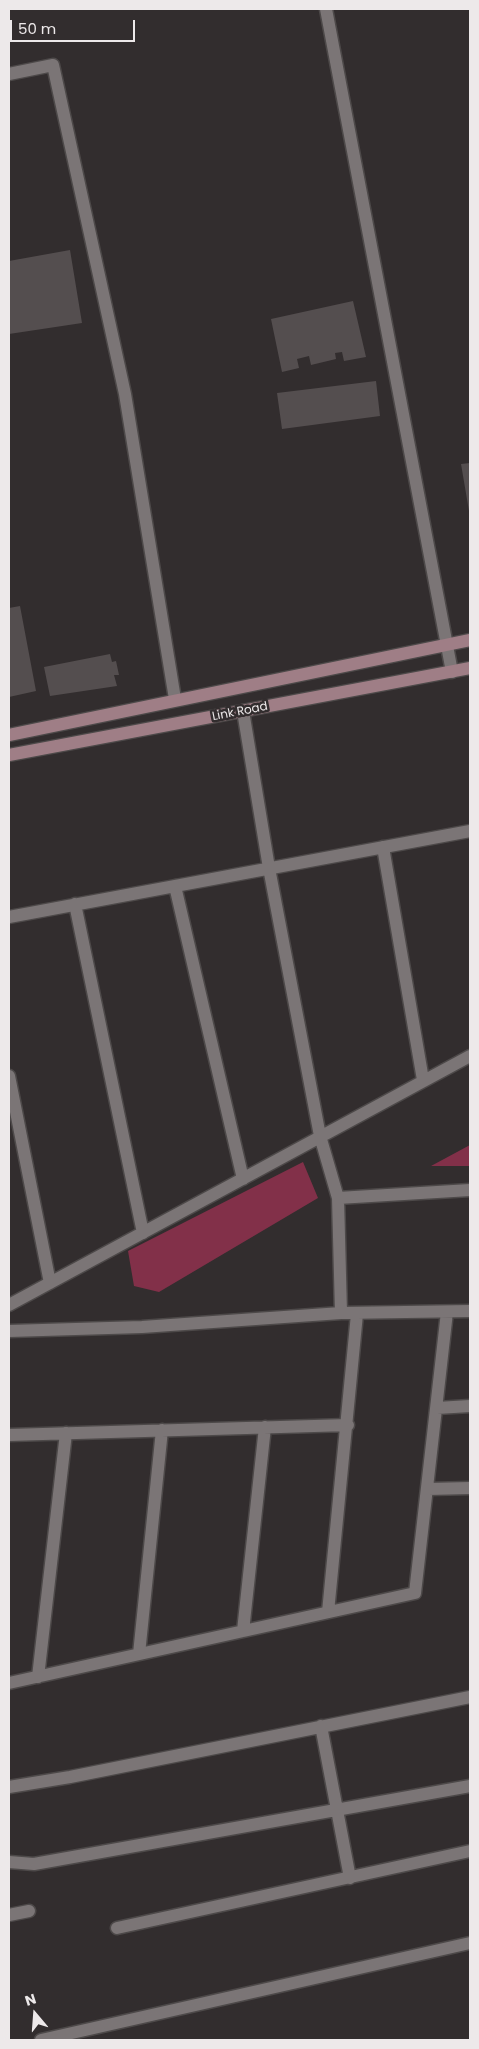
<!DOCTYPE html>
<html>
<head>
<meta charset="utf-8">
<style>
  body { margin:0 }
  #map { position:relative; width:479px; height:2049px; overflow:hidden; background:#322d2e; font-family:Poppins,sans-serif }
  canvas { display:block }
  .frame { position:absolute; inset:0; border:10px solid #ede9ea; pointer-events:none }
  .north { position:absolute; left:10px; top:1989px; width:50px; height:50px; -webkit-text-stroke:4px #322d2e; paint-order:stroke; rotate:342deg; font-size:14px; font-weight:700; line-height:20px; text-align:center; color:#ede9ea }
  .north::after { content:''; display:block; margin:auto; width:18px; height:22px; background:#ede9ea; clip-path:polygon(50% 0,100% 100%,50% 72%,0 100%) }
  .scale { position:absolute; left:10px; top:20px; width:125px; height:22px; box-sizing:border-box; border:2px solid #ede9ea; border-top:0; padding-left:6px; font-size:15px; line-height:18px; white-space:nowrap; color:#ede9ea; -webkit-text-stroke:4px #322d2e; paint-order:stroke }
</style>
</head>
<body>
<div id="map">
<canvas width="479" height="2049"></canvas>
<div class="frame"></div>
<div class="north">N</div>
<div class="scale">50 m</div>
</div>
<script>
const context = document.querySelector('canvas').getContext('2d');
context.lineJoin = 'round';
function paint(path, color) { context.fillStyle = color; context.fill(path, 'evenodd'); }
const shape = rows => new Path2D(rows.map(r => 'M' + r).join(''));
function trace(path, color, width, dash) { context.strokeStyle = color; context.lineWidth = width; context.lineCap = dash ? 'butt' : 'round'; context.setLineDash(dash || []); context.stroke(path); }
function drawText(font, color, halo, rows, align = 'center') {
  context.font = font + ' Poppins,sans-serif'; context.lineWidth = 5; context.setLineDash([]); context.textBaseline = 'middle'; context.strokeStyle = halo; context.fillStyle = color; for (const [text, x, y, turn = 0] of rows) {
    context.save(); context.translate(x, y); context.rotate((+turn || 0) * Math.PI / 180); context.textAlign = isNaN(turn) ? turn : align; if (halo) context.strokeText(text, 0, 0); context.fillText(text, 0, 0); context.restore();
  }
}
const green = shape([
  [470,1145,470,1166,431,1166],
  [303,1162,318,1198,159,1292,134,1286,128,1251]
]);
const building = shape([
  [70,250,82,323,9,334,9,261],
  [353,301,366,357,344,361,342,352,335,353,336,359,311,365,309,356,297,359,299,368,282,372,271,319],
  [376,381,380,416,282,429,277,393],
  [470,463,470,511,469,511,461,464],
  [20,606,36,691,9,697,9,608],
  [110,654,112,662,116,661,119,675,114,675,117,686,50,696,44,667]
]);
const street = shape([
  [326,9,452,672],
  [9,74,53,65,125,394,175,699],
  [243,711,269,868,320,1136,338,1198,341,1313],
  [383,847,423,1080],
  [175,886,243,1179],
  [75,904,143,1233],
  [9,917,470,831],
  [9,1076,50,1283],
  [338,1198,470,1190],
  [9,1305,470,1056],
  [9,1331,142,1327,341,1313,470,1311],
  [437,1408,470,1406],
  [9,1435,348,1425],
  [428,1489,470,1488],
  [328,1612,357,1314],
  [243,1631,265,1427],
  [139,1654,162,1430],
  [38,1677,66,1433],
  [9,1683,415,1593,447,1312],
  [321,1726,350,1878],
  [9,1787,70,1777,470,1697],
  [9,1862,34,1864,470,1786],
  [9,1915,29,1911],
  [117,1928,470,1851],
  [41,2040,470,1943]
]);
const secondary = shape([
  [9,735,470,640],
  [9,755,470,668]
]);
const streetNames = [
  ["Link Road",240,712,-11]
];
paint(green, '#823049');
paint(building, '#544e4f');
trace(street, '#4d4949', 15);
trace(secondary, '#4d4949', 15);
trace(street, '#7b7576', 12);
trace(secondary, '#9f7e86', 12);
drawText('12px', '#ede9ea', '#322d2e', streetNames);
</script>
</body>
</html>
